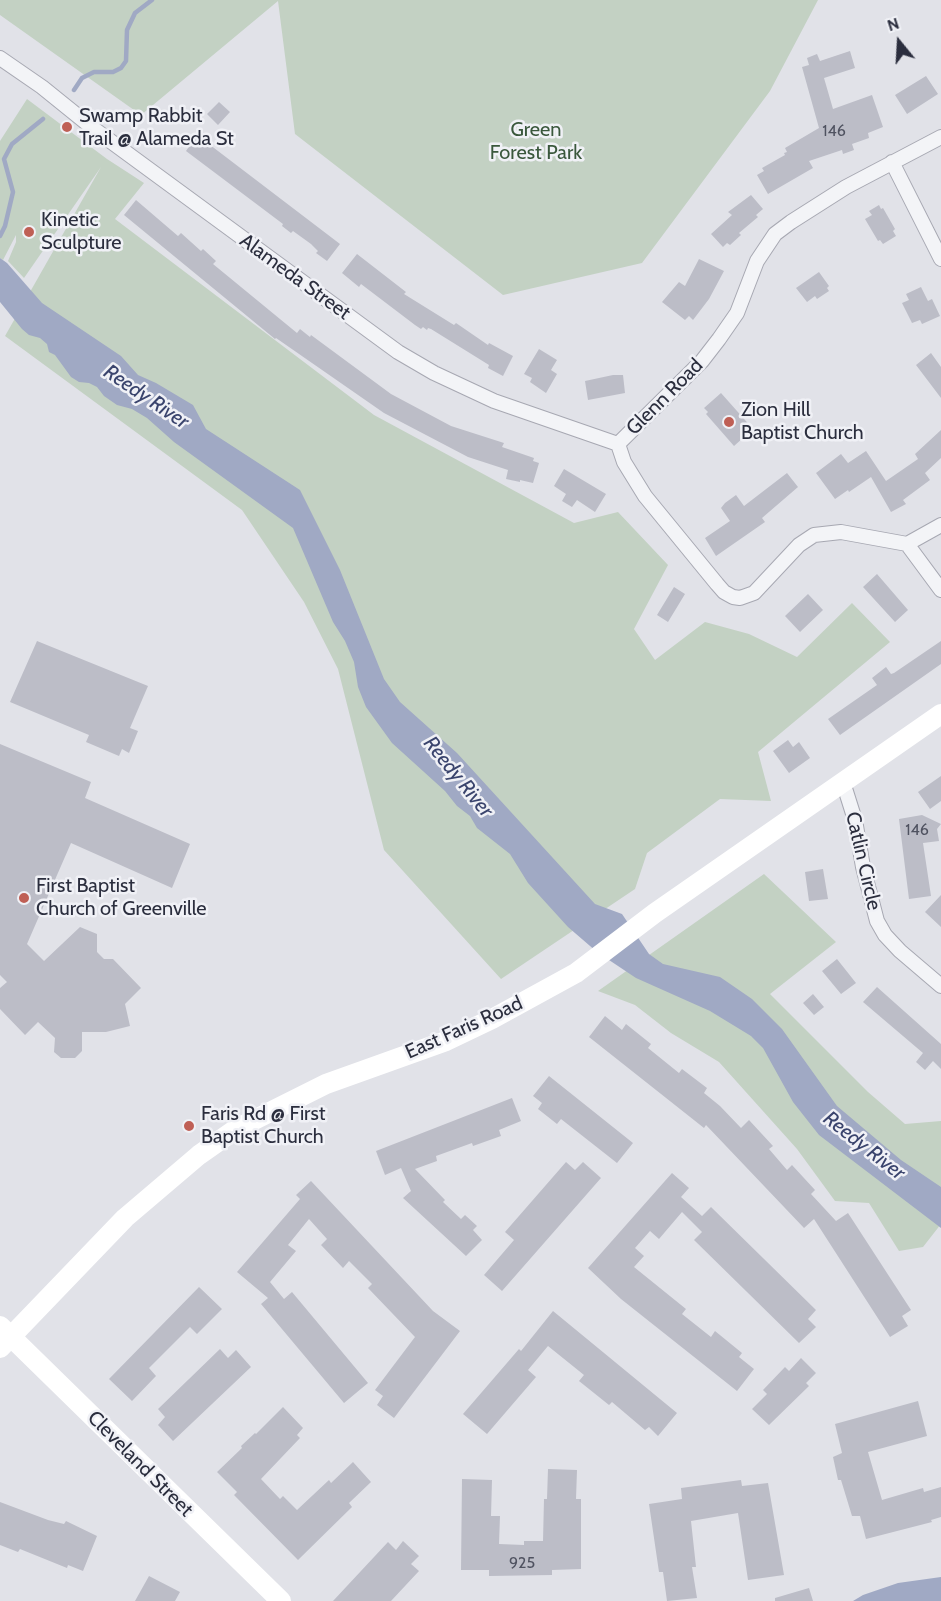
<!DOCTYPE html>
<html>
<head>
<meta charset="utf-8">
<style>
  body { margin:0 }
  #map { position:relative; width:941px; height:1601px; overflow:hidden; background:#e1e2e8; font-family:Cabin,sans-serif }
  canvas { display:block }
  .north { position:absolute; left:869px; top:12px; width:60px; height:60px; -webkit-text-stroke:4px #f0f1f6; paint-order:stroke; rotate:342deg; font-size:16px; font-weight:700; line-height:24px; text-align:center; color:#2b2e3e }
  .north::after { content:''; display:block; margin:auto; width:21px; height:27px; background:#2b2e3e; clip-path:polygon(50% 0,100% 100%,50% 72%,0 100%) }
</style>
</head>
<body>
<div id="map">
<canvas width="941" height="1601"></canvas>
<div class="north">N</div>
</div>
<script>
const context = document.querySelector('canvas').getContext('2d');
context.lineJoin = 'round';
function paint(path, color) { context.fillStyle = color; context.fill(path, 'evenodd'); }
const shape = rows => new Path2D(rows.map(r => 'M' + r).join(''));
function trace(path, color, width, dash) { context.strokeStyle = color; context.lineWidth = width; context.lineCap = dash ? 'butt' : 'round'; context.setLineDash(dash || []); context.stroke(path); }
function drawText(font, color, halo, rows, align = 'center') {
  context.font = font + ' Cabin,sans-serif'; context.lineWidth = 5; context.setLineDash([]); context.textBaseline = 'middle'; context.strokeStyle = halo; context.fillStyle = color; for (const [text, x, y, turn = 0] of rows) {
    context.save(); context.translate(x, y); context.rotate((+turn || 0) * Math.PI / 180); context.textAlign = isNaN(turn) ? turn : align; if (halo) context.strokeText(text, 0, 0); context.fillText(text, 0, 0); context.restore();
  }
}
const green = shape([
  [0,0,818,0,770,91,642,263,503,295,295,134,278,1,141,115,0,15],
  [27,99,107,159,144,183,115,219,374,415,574,523,618,512,668,565,634,629,655,660,705,622,749,634,797,657,852,603,890,642,758,752,771,801,720,799,647,853,635,889,501,979,384,850,338,669,304,602,242,510,5,336,101,167,24,278,8,261,16,242,16,235,3,260,0,258,0,141],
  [764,874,836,942,770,994,868,1092,905,1124,941,1121,941,1224,923,1247,899,1251,869,1203,835,1201,797,1149,719,1062,671,1033,635,1005,598,991]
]);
const water = shape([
  [0,258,7,263,42,303,121,356,138,375,156,383,193,405,206,429,300,490,340,570,384,679,400,702,457,753,595,904,622,914,649,954,663,964,720,977,752,999,782,1029,837,1106,901,1160,941,1187,941,1228,819,1135,793,1102,763,1048,751,1036,710,1011,636,978,597,952,568,927,528,883,510,854,477,828,470,816,457,806,445,791,392,743,366,707,358,687,354,662,345,641,333,622,293,528,174,442,147,418,132,409,117,405,104,396,97,387,89,383,79,382,71,377,55,355,49,352,47,344,40,338,29,335,22,329,0,302],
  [941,1577,941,1601,853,1601,863,1595,898,1583]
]);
const stream = shape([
  [74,90,82,78,94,72,113,72,121,68,126,61,127,30,135,13,152,0],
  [0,236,5,226,13,192,4,159,12,144,43,119]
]);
const building = shape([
  [850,51,855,68,824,78,833,109,872,95,883,127,868,133,869,138,852,144,854,150,843,154,842,150,809,161,813,168,768,194,757,175,764,171,762,168,785,155,784,153,787,152,785,148,819,128,802,67,809,65,807,58,817,54,820,61],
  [926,76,938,94,907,114,895,95],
  [219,102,230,112,218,125,207,114],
  [197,135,340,244,327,261,316,253,318,251,311,244,293,231,291,233,282,226,283,224,186,151],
  [751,195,763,209,756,215,758,217,739,233,741,235,730,245,727,243,723,247,711,234,732,215,728,212],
  [136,200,178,236,181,233,201,251,203,249,216,261,213,264,297,333,300,329,310,337,311,335,391,394,451,426,504,443,502,447,534,458,533,461,539,463,533,483,520,480,520,482,506,479,508,470,468,457,384,413,276,338,275,339,124,215],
  [879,205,881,209,883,208,895,229,893,231,896,236,883,244,880,240,878,241,865,219,872,215,869,211],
  [357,254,406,292,404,294,454,325,456,323,488,345,489,343,513,356,503,376,488,368,489,365,431,329,428,328,427,330,423,327,421,329,415,325,361,284,359,287,342,273],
  [699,259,724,271,709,299,693,320,689,316,685,320,662,302,679,282,685,286],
  [819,272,829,286,827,288,829,291,817,299,815,296,807,302,796,288],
  [921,287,928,301,932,299,940,316,922,324,920,320,912,323,902,303,909,300,906,294],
  [539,349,557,360,551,370,557,374,546,393,530,382,532,378,524,374],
  [931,353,941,367,941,398,916,365],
  [613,375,623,375,625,393,588,400,585,381],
  [721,393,753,429,734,446,706,414,708,412,704,408],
  [941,430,941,458,925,473,930,480,903,500,906,504,891,512,871,477,849,492,848,490,835,499,816,473,841,454,848,463,866,451,886,481,918,459,915,454],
  [564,469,606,494,595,512,577,500,572,507,562,501,566,494,554,486],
  [787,473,798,487,762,518,765,522,716,556,705,538,730,521,721,508,725,503,736,495,744,506],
  [877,574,908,610,895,622,863,587],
  [674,587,685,594,668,622,657,615],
  [808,594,823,610,800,632,785,616],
  [37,641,148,686,130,728,138,731,129,753,122,749,119,756,86,742,89,735,10,702],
  [941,641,941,664,840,735,828,719,877,685,872,678,886,667,891,674,894,673],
  [788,740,793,747,799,742,810,758,789,773,773,751],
  [0,744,91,782,85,798,190,844,172,888,71,843,27,944,44,961,80,927,97,934,97,952,104,959,113,959,141,988,125,1004,130,1026,106,1032,82,1032,82,1051,75,1058,61,1058,54,1052,55,1038,38,1022,25,1035,0,1009,0,988,7,982,0,975],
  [941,776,941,801,930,809,918,792],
  [922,815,941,824,937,829,939,841,923,843,931,896,909,899,899,819],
  [823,869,828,899,809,901,805,872],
  [941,895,941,927,925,912],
  [837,959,856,983,841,994,822,971],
  [877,987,941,1044,941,1069,933,1061,925,1070,916,1062,923,1053,863,1002],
  [813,994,824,1007,814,1015,803,1003],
  [605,1016,622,1030,626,1024,651,1044,648,1048,679,1073,682,1069,707,1088,704,1093,720,1106,741,1128,749,1120,773,1146,769,1149,787,1170,792,1165,815,1190,811,1194,836,1221,848,1213,911,1310,902,1316,908,1326,890,1337,814,1219,804,1228,706,1125,704,1128,589,1037],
  [549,1076,633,1143,617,1163,561,1119,557,1124,538,1109,542,1103,533,1096],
  [512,1098,521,1121,499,1130,501,1136,473,1146,472,1143,436,1156,437,1161,415,1169,445,1200,443,1202,461,1219,465,1215,477,1226,473,1230,482,1240,466,1256,403,1198,411,1191,401,1168,385,1175,376,1151],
  [566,1162,575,1170,583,1162,601,1178,502,1291,484,1275,514,1240,505,1232],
  [672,1173,689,1188,681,1197,702,1216,711,1207,816,1310,808,1319,816,1327,799,1343,694,1240,702,1232,682,1212,659,1239,650,1231,635,1248,644,1256,634,1267,686,1309,682,1314,711,1337,715,1331,742,1353,739,1357,754,1369,737,1391,621,1299,588,1268],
  [311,1181,433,1311,460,1331,394,1418,377,1405,383,1396,375,1390,415,1337,368,1288,372,1284,349,1261,343,1268,321,1245,327,1239,309,1219,288,1245,296,1251,270,1282,284,1299,292,1292,368,1383,344,1403,261,1304,268,1298,237,1272,300,1199,296,1195],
  [199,1287,222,1309,197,1334,190,1327,149,1368,156,1376,132,1401,109,1379],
  [553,1311,677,1413,658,1436,649,1427,645,1430,612,1402,609,1405,579,1381,584,1375,548,1346,528,1370,536,1377,487,1434,463,1414,519,1349,521,1351],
  [220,1349,228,1358,236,1350,251,1367,173,1441,158,1425,165,1417,158,1409],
  [801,1358,816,1373,806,1383,809,1386,769,1425,752,1409,767,1394,763,1390,785,1367,789,1371],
  [918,1401,927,1436,868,1452,882,1500,923,1488,924,1492,941,1487,941,1517,931,1520,932,1522,866,1539,860,1516,852,1516,841,1480,838,1480,833,1457,842,1453,835,1424],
  [283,1407,303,1428,297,1435,300,1438,261,1479,280,1499,283,1496,297,1510,329,1480,331,1483,353,1462,371,1482,349,1503,352,1507,298,1560,234,1495,237,1492,217,1472,242,1448,241,1446,255,1433,256,1434],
  [548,1469,577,1470,576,1499,581,1499,581,1569,552,1570,552,1575,489,1576,489,1570,461,1570,462,1479,492,1480,491,1516,500,1516,499,1544,524,1545,524,1541,543,1541,544,1499,547,1499],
  [741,1480,742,1486,768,1483,784,1575,748,1580,738,1513,691,1521,696,1567,692,1567,697,1598,667,1601,663,1572,659,1572,649,1504,682,1499,681,1488],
  [0,1502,48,1520,64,1524,66,1521,97,1536,83,1571,68,1565,67,1568,20,1549,18,1552,0,1545],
  [403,1541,419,1556,411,1564,419,1571,391,1601,333,1601,388,1542,396,1550],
  [149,1576,180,1592,175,1601,135,1601],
  [809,1588,813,1601,775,1601,775,1598]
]);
const street = shape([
  [0,58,42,87,94,129,398,352,434,373,494,401,618,444],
  [892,162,941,259],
  [618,444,702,361,719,339,737,313,757,261,775,234,791,222,846,187,941,137],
  [618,444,624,462,645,496,717,584,724,592,733,597,740,598,754,593,799,545,814,535,841,532,907,544,941,525],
  [907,544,941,590],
  [843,782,855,820,863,867,877,921,885,935,900,951,941,986]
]);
const secondary = shape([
  [0,1326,281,1601],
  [0,1348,125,1218,199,1155,236,1129,326,1084,446,1041,492,1019,576,973,655,913,941,714]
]);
const markers = [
  [67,127,6,"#bf5f55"],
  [29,232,6,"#bf5f55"],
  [729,422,6,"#bf5f55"],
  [24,898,6,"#bf5f55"],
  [189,1126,6,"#bf5f55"]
];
const numberNames = [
  ["146",834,131],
  ["146",917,830],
  ["925",522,1563]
];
const poiNames = [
  ["Swamp Rabbit",79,116],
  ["Trail @ Alameda St",79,139],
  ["Kinetic",41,220],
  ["Sculpture",41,243],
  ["Zion Hill",741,410],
  ["Baptist Church",741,433],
  ["First Baptist",36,886],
  ["Church of Greenville",36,909],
  ["Faris Rd @ First",201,1114],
  ["Baptist Church",201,1137]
];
const parkNames = [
  ["Green",536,130],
  ["Forest Park",536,153]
];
const streetNames = [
  ["Alameda Street",295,277,36],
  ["Glenn Road",665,397,-45],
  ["Catlin Circle",863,861,77],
  ["East Faris Road",464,1028,-24],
  ["Cleveland Street",140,1464,45]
];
const waterNames = [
  ["Reedy River",146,397,34],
  ["Reedy River",458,777,51],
  ["Reedy River",864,1146,38]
];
paint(green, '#c3d1c3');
paint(water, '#a0a9c4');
trace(stream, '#a0a9c4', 4.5);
paint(building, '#bcbdc7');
trace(street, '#a7a8b2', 16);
trace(street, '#f3f4f7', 14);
trace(secondary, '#fff', 20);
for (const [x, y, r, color] of markers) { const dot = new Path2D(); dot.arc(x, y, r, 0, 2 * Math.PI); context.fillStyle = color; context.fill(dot); trace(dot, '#f0f1f6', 2); }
drawText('16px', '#4f5260', null, numberNames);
drawText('20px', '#2b2e3e', '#f0f1f6', poiNames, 'left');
drawText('20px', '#3a583c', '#f0f1f6', parkNames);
drawText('20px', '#2b2e3e', '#f0f1f6', streetNames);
drawText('italic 21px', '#3a446d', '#f0f1f6', waterNames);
</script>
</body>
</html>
